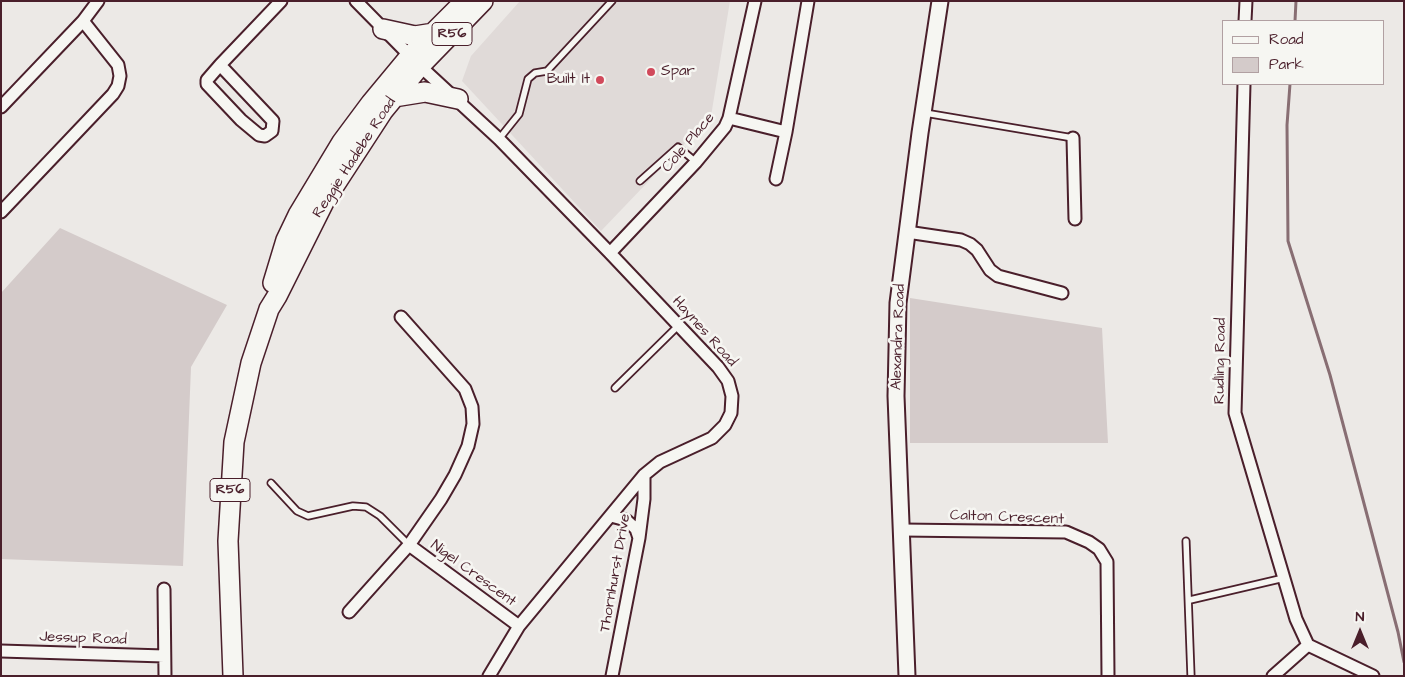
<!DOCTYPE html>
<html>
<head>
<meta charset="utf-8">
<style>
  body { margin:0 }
  #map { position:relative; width:1405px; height:677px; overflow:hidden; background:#ece9e6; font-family:"Architects Daughter",sans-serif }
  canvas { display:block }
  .frame { position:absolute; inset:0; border:2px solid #4a1f2b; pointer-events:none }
  .legend { position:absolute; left:1222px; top:20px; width:162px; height:65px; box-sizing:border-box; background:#f6f6f2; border:1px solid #b1a0a2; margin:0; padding:6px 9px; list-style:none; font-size:15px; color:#4a1f2b }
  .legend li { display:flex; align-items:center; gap:10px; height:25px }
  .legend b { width:25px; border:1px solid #b1a0a2 }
  .north { position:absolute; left:1335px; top:607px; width:50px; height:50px; -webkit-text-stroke:4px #f6f6f2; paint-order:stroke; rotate:0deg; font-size:14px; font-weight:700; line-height:20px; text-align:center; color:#4a1f2b }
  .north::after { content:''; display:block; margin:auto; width:18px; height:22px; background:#4a1f2b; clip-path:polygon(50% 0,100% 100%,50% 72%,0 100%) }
</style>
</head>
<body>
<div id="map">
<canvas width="1405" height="677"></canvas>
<div class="frame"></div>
<ul class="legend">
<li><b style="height:6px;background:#f6f6f2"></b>Road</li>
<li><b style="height:14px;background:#d4cbca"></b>Park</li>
</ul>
<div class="north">N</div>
</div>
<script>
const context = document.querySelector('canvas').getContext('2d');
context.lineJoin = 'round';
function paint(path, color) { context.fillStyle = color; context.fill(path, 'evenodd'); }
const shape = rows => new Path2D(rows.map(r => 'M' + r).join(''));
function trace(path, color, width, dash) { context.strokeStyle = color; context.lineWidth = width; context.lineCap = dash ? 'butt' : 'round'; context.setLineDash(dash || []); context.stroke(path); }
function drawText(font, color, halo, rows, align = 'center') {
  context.font = font + ' "Architects Daughter",sans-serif'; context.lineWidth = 5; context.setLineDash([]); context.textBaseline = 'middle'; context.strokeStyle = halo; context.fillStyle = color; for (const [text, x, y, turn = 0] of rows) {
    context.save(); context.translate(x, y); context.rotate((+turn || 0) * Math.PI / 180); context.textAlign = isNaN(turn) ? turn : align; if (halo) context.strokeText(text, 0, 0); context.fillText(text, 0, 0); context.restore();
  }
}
const built = shape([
  [520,1,730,1,711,116,601,231,462,81,471,56]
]);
const green = shape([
  [60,228,227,305,191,367,183,566,1,559,1,293],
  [910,298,1102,328,1108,443,910,443]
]);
const stream = shape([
  [1295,21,1296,1],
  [1290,84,1287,125,1288,241,1330,375,1398,632,1404,662]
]);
const service = shape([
  [925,113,1073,138],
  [499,139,519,114,528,79,535,73,547,71,612,1],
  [640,181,678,147,696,162],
  [615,388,679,325],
  [271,483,297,511,308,516,353,506,366,507,380,516,409,545],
  [1186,541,1191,676],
  [1190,600,1284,578]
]);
const minor = shape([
  [356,1,420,66,499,139,610,253,718,367,728,381,732,396,731,413,725,425,712,438,660,462,644,475,519,626,489,676],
  [1245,21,1246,1],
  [220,65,273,121,272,131,265,136,259,135,241,120,207,84,207,80,220,65,281,1],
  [1244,84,1235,413,1296,619,1308,645,1373,676],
  [1,107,83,21,98,1],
  [729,118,786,132],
  [1073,138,1075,219],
  [776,179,786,132,808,1],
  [1,212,113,94,118,86,120,76,118,65,83,21],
  [907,232,961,240,970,244,977,250,990,270,998,276,1062,293],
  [610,253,696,162,725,127,729,118,755,1],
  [611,516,626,520,636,529,639,538],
  [902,530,1066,532,1089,542,1099,549,1107,562,1108,676],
  [409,545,519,626],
  [164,589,165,676],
  [349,612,409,545,441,499,455,475,468,446,473,424,472,407,465,389,401,317],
  [1,651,164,656],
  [612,676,639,538,644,499,644,475],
  [1273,676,1308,645]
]);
const tertiary = shape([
  [907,676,896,396,898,303,920,133,940,1]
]);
const primary = shape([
  [383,29,415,36,434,33],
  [394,97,425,92,458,99],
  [273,283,286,240,298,215,342,142,371,103,410,56,465,1],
  [233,676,228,541,234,442,251,363,269,309,277,296,325,200,383,111,420,66,483,1]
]);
const markers = [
  [651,72,5,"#d1495b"],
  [600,80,5,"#d1495b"]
];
const shields = [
  [452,34,40],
  [230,490,40]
];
const shieldNames = [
  ["R56",452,34],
  ["R56",230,490]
];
const poiNames = [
  ["Spar",661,72],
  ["Built It",590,80,"right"]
];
const streetNames = [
  ["Cole Place",689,143,-50],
  ["Reggie Hadebe Road",355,158,-57],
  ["Haynes Road",704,332,48],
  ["Alexandra Road",899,337,-88],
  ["Rudling Road",1221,361,-89],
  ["Calton Crescent",1007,518,2],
  ["Thornhurst Drive",616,573,-80],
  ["Nigel Crescent",473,574,36],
  ["Jessup Road",83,639,2]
];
paint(built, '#e0dad8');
paint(green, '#d4cbca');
trace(stream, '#886e73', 3);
trace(service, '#4a1f2b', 9);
trace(minor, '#4a1f2b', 15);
trace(tertiary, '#4a1f2b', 19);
trace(primary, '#4a1f2b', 22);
trace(service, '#f6f6f2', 5.5);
trace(minor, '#f6f6f2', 11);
trace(tertiary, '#f6f6f2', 15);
trace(primary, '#f6f6f2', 19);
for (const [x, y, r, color] of markers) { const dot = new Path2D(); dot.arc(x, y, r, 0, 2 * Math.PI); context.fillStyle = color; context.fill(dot); trace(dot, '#f6f6f2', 2); }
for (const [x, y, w] of shields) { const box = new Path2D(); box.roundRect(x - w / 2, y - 11.5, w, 23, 4); context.fillStyle = '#f6f6f2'; context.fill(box); trace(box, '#4a1f2b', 1); }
drawText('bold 14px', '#4a1f2b', null, shieldNames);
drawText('15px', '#4a1f2b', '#f6f6f2', poiNames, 'left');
drawText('15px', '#4a1f2b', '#f6f6f2', streetNames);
</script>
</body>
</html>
